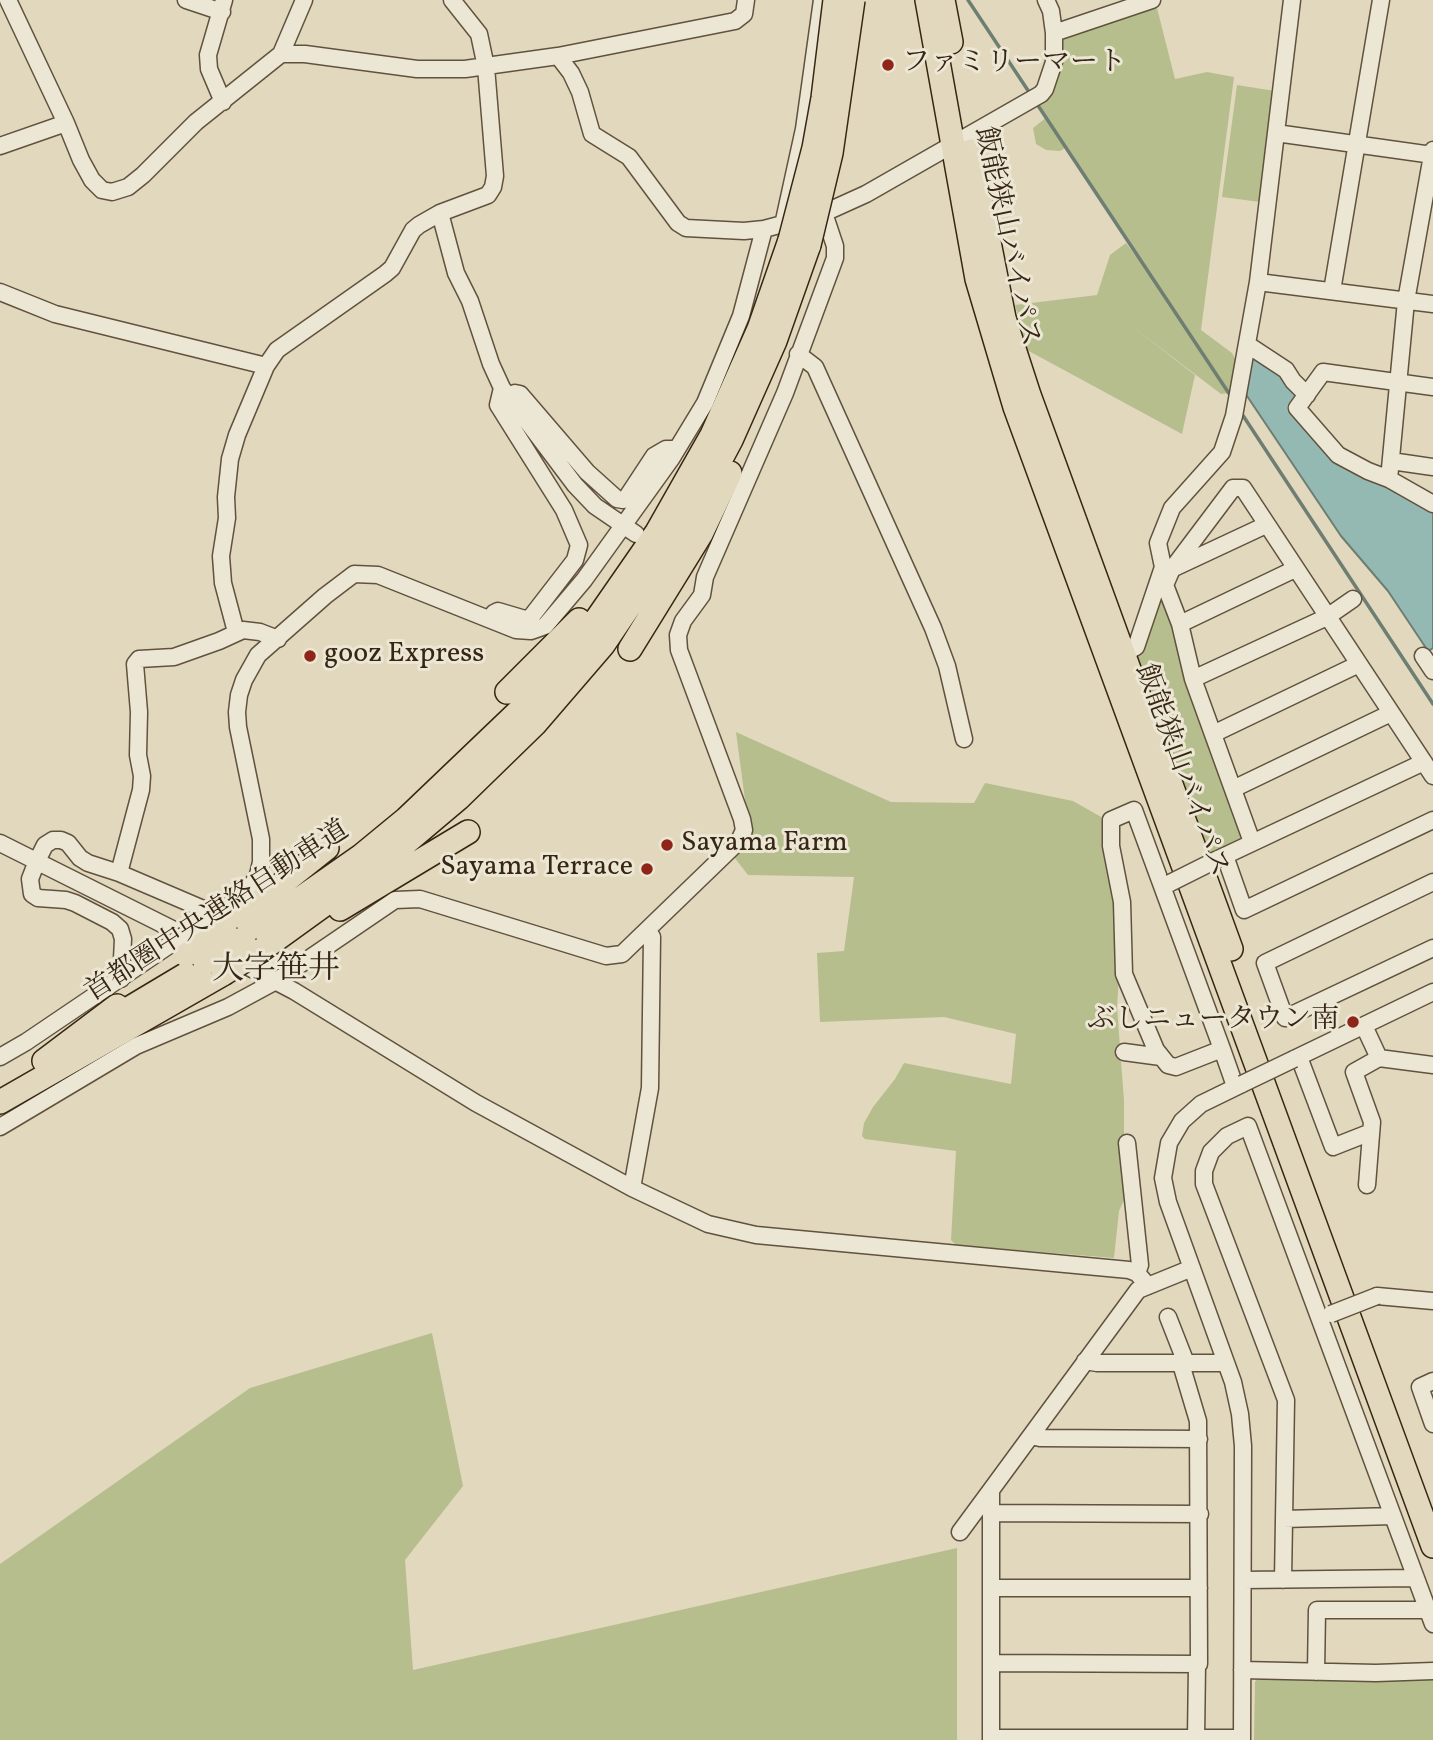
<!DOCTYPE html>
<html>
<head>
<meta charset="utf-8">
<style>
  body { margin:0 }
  canvas { display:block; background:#e1d8bd }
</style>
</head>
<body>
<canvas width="1433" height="1740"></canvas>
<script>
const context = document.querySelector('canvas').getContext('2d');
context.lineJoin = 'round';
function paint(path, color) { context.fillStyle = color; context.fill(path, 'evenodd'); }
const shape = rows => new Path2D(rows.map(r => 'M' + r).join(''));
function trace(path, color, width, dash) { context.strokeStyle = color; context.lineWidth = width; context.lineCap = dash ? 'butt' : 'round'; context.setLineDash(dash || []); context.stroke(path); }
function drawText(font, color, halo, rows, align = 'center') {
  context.font = font + ' Vollkorn,"Noto Serif JP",serif'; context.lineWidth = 6; context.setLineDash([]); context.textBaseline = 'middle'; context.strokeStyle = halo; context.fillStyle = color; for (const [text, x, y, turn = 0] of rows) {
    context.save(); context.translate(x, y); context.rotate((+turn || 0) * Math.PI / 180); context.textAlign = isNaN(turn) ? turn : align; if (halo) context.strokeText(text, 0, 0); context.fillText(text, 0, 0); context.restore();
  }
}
const green = shape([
  [1156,4,1175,79,1207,72,1234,77,1201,330,1232,353,1240,368,1236,392,1221,394,1125,321,1195,375,1182,434,1027,350,1015,305,1097,295,1110,255,1126,243,1135,255,1135,251,1067,147,1060,151,1046,150,1036,144,1033,128,1047,117,1038,103,1057,45,1063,34],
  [1237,85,1275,91,1260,202,1222,197],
  [1161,587,1245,837,1243,842,1209,856,1136,659,1135,653],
  [736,732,891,802,974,803,985,783,1073,801,1103,818,1105,848,1116,913,1119,977,1117,1007,1124,1101,1124,1200,1119,1211,1114,1258,956,1245,951,1240,956,1151,865,1139,862,1136,864,1123,873,1107,895,1079,904,1063,1011,1084,1016,1034,944,1017,820,1022,817,953,844,951,854,877,748,875,734,857,749,830],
  [432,1333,463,1486,405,1560,413,1670,957,1548,957,1740,0,1740,0,1564,250,1388],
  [1258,1678,1433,1678,1433,1740,1254,1740,1255,1682]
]);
const water = shape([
  [1250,355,1284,374,1337,459,1395,492,1433,507,1433,648,1428,651,1388,591,1341,536,1245,393,1250,355]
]);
const stream = shape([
  [968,0,1031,95],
  [1035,101,1232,398],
  [1240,411,1433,704]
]);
const minor = shape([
  [8,0,66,123],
  [186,0,222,12],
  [1054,33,1152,0],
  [281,54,304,0],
  [558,56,571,73,580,92,592,134,629,157,678,223,686,228,744,231,764,229,824,213,866,194,1041,94,1045,89,1054,62,1054,33,1051,11,1046,0],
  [223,102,209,69,208,55,224,0],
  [1276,133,1433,155],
  [0,146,66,123,81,160,92,180,102,190,112,192,128,187,143,175,196,122,281,54,305,54,417,69,465,69,558,56,735,21,744,14,746,0],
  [440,213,456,273,470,301,491,364,502,388,575,485,595,506,636,534],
  [783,225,804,129,822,0],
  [1258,282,1433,304],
  [1332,291,1381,0],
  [0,292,55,314,266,366],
  [1248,345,1286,370,1293,381,1307,395],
  [798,354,815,367,933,628,947,666,964,739],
  [1433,387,1323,372,1297,408,1338,455,1368,471,1389,479,1433,504],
  [508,397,515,393,520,394,587,472,617,499,623,500,627,497,654,456,666,449,677,449],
  [1391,461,1433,467],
  [1389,479,1406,301,1433,150],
  [1174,568,1266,525],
  [489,619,494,613,498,611,525,619,531,617,575,560,579,545,564,510,498,405,502,388],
  [1180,624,1295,569],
  [236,632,223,583,221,556,227,518,226,497,230,459,237,435,266,366,277,350,385,274,392,268,413,230,419,225,440,213,488,195,493,187,495,176,486,67,479,34,452,0],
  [1123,654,1136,647,1163,567,1158,543,1172,508,1222,452,1234,416,1258,282,1292,0],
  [1423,656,1433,671],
  [1193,679,1327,617,1353,599],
  [1213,734,1359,664],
  [1233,789,1391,713],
  [1252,842,1193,679,1180,624,1165,585,1172,569,1233,488,1243,488,1433,776],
  [0,843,196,941],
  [1225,856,1244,910,1433,820],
  [1218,859,1424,762],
  [119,873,141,790,142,776,138,755,139,712,135,664,139,659,174,657,219,641,243,630,260,632,278,639],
  [1433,882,1265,963,1285,1018,1433,948],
  [201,924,247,893,258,875,261,862,261,839,238,727,237,712,239,695,244,680,258,655,325,596,354,574,378,575,516,630,531,631,545,626,584,580,671,459,705,403,741,316,764,229],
  [235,960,294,991,476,1103,632,1188,708,1224,756,1235,1129,1270,1137,1273,1148,1286],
  [121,979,123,939,120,929,112,922,75,903,66,900,38,898,32,894,30,879,37,861,45,845,53,840,61,840,68,843,80,858,88,863,119,873,215,914],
  [1364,1026,1379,1058,1433,1065],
  [1222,1049,1176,1067,1168,1065,1156,1050,1124,974,1122,902,1111,846,1111,820,1134,810,1222,1049,1235,1086],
  [1124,1052,1161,1057],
  [0,1057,26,1042,171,944],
  [1299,1057,1333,1147,1371,1132],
  [1294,1059,1433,992],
  [1242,1084,1201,1104,1182,1121,1169,1143,1163,1178,1168,1202,1233,1382,1240,1414,1243,1446,1242,1740],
  [0,1127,136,1046,228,1007,276,981,395,900,420,899,606,956,622,954,739,841,744,830,742,819,679,650,678,635,683,621,702,595,705,577,785,393,835,258,835,246,824,213],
  [1127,1143,1140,1265,1137,1273],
  [1367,1185,1372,1122,1354,1072,1379,1058],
  [632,1188,650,1088,652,937,648,931],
  [1377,1296,1433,1301],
  [1168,1317,1186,1363],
  [1085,1361,1097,1363,1226,1363],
  [1433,1381,1420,1387,1433,1424],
  [1031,1436,1040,1438,1199,1439],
  [991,1513,1200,1514],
  [1284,1519,1393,1516],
  [960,1532,991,1490],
  [1243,1580,1416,1578],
  [1283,1580,1286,1400,1204,1184,1204,1171,1211,1152,1227,1136,1248,1126,1433,1624],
  [991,1588,1199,1588],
  [992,1663,1199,1664,1198,1421,1181,1364],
  [1242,1670,1376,1673,1433,1671],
  [1316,1672,1317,1610,1428,1610],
  [991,1738,1242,1738],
  [1196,1739,1197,1664],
  [991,1740,991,1490,1138,1290,1192,1268]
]);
const highway = shape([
  [927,0,977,279,1015,407,1433,1546],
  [943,0,951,42],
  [971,151,1004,318,1029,395,1231,949],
  [630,649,701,534,730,473],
  [507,692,579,620],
  [340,909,468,832],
  [225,929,327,848],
  [244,938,361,856,406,819,519,711,587,633,657,532,712,435,759,329,790,240],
  [263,949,382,863,459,798,535,724,603,645,673,542,706,487,731,440,775,341,809,245],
  [108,1021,205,963],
  [44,1061,117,1006],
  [0,1102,223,974]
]);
const minorBridge = shape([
  [1170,883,1218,859],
  [171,944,201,924],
  [1242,1084,1294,1059],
  [1331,1314,1377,1296]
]);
const highwayBridge = shape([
  [790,240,814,148,823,98,835,0],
  [809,245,831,153,853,0],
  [186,955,225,929],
  [205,963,244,938],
  [223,974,263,949]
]);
const markers = [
  [888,65,7,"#8f2418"],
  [310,656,7,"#8f2418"],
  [667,845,7,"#8f2418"],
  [647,869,7,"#8f2418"],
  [1353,1022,7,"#8f2418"]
];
const poiNames = [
  ["ファミリーマート",902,65],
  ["gooz Express",324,656],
  ["Sayama Farm",681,845],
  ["Sayama Terrace",633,869,"right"],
  ["ぶしニュータウン南",1339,1022,"right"]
];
const streetNames = [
  ["飯能狭山バイパス",1005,237,78],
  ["飯能狭山バイパス",1180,771,70],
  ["首都圏中央連絡自動車道",218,913,-33]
];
const quarterNames = [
  ["大字笹井",276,972]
];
paint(green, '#b7be8e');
paint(water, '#94b9b3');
trace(water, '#6e7e73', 2);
trace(stream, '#6e7e73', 3.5);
trace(minor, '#61523e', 19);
trace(highway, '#362613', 26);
trace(minor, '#ece6d4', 16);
trace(highway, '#e1d8bd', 23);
trace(minorBridge, '#61523e', 19, []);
trace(highwayBridge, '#362613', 26, []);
trace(minorBridge, '#ece6d4', 16);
trace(highwayBridge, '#e1d8bd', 23);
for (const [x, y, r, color] of markers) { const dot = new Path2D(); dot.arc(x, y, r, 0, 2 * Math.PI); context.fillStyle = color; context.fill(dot); trace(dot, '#ece6d4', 2.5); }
drawText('28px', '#362613', '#ece6d4', poiNames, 'left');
drawText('28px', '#362613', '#ece6d4', streetNames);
drawText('32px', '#362613', '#ece6d4', quarterNames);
</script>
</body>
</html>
